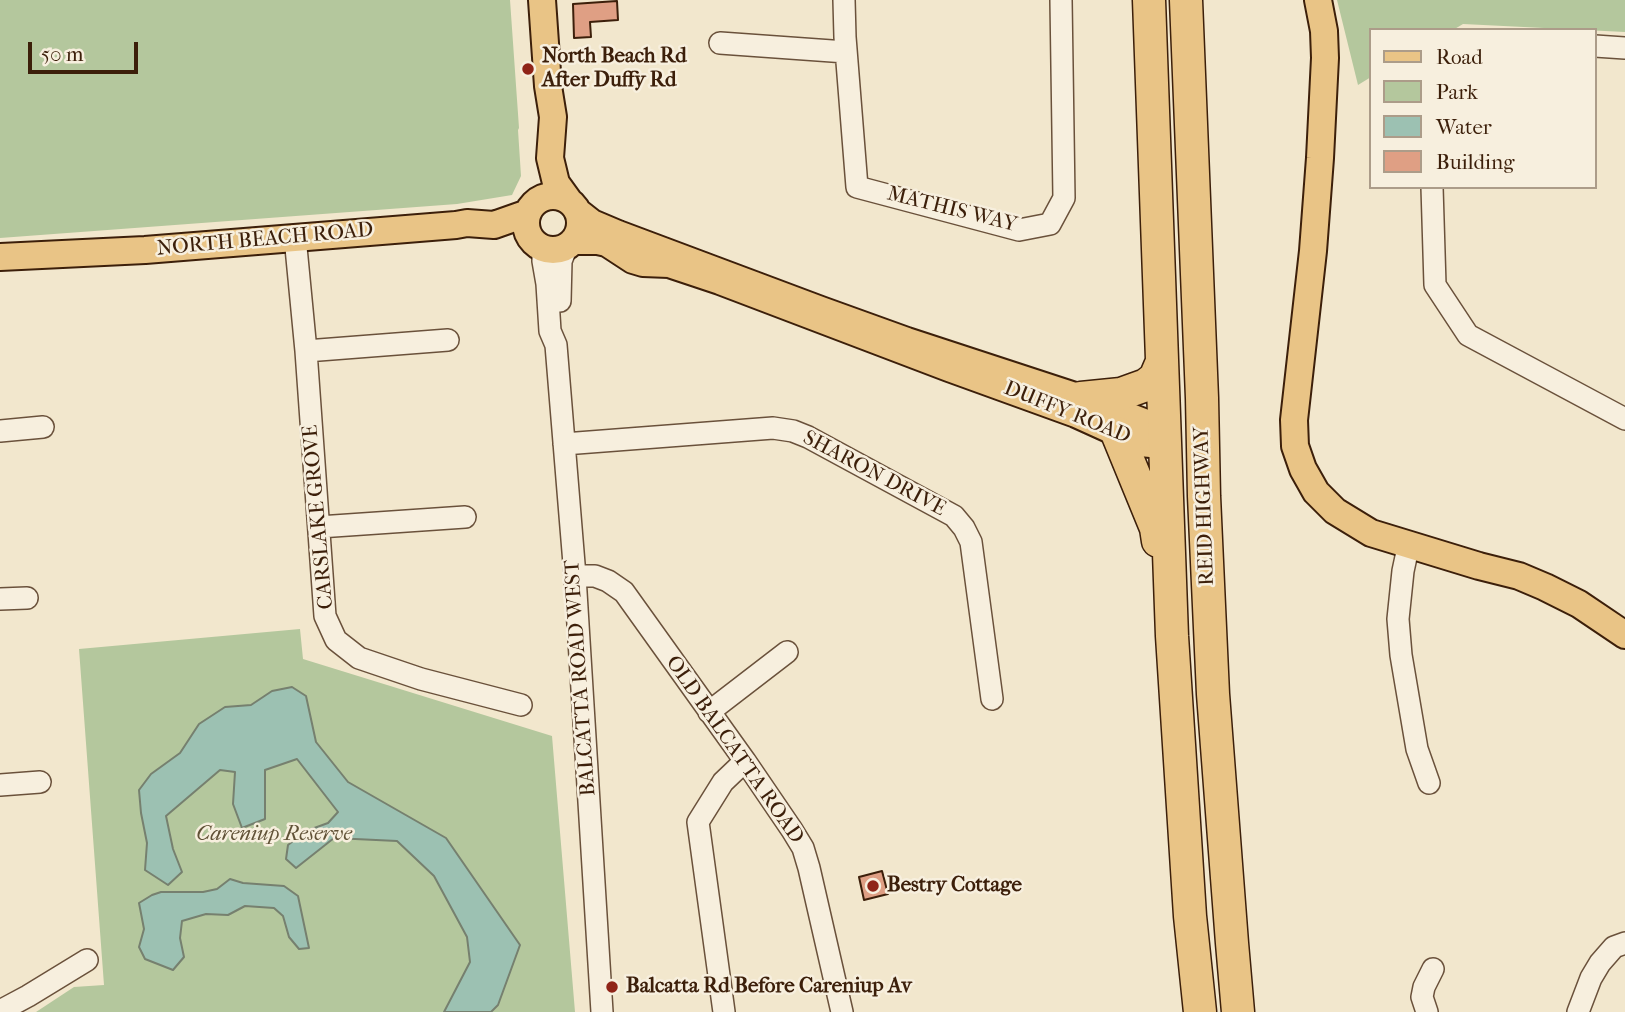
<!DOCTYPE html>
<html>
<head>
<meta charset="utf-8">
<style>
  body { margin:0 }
  #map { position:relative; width:1625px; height:1012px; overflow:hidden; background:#f2e7cd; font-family:"IM FELL French Canon",serif }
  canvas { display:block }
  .legend { position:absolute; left:1369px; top:28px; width:228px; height:161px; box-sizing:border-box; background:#f7efde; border:2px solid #ac9c89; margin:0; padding:9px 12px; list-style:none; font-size:21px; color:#3c1f0a }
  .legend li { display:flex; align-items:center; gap:14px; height:35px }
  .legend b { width:35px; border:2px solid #ac9c89 }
  .scale { position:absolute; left:28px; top:42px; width:110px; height:32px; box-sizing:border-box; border:4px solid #3c1f0a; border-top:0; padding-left:9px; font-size:21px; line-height:24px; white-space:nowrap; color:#3c1f0a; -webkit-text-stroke:5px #f7efde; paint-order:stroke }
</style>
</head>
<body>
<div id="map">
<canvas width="1625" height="1012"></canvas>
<ul class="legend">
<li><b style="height:9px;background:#e9c486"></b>Road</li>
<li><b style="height:19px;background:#b4c79d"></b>Park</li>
<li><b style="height:19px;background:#9cc1b2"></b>Water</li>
<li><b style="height:19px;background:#df9f84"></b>Building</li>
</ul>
<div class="scale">50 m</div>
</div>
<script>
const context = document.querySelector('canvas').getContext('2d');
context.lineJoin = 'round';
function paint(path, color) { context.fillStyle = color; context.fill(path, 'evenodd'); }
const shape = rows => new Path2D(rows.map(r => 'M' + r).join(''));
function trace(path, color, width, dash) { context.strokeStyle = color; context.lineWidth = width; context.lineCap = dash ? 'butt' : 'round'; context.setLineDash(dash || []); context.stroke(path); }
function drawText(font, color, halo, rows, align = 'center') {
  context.font = font + ' "IM FELL French Canon",serif'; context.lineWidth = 5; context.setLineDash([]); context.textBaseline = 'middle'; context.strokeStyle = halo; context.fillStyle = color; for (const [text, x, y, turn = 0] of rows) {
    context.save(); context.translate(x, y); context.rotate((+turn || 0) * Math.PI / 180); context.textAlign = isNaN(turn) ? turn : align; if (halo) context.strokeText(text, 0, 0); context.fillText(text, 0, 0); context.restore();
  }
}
const green = shape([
  [0,0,510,0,519,128,518,130,521,176,512,195,457,204,0,238],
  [1337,0,1625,0,1625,32,1463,24,1453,30,1371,30,1371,77,1358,85],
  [300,629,303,659,552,736,575,1012,36,1012,74,987,104,985,79,649]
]);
const water = shape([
  [292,687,306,696,316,742,348,782,446,838,520,945,498,1005,491,1012,444,1012,470,962,467,937,434,876,397,841,334,838,296,868,286,859,288,845,306,831,328,823,338,812,297,759,265,770,265,819,242,828,233,804,235,772,220,770,166,816,173,849,182,872,168,885,145,870,147,843,141,813,139,790,151,774,180,753,199,724,225,707,251,705,272,691,292,687],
  [230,879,243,883,284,886,298,896,309,948,299,949,289,937,283,916,274,908,245,906,228,915,206,914,182,921,180,938,184,957,173,970,145,959,139,947,144,929,139,903,152,895,161,892,203,892,217,889,230,879]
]);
const building = shape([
  [617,1,618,20,590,22,591,37,574,38,573,4,617,1],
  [882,871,888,894,864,900,859,877,882,871]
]);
const minor = shape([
  [844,0,845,37,857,187,1019,230,1050,224,1064,198,1061,0],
  [720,43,846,52],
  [1595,46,1625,48],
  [1432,187,1435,285,1468,335,1625,419],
  [295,237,306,351,325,616,336,640,359,658,421,679,521,705],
  [543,248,543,261,547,284,550,331,556,345,575,576,602,1012],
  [560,301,561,261,567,246],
  [306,351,448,340],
  [0,431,43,427],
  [564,444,773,428,793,431,808,437,954,516,964,528,971,542,992,699],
  [319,527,465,517],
  [1409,543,1403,571,1398,619,1401,655,1417,749,1429,783],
  [575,576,595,576,608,581,624,592,745,761,792,830,803,848,809,868,842,1012],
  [0,599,27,598],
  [709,712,787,652],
  [0,785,40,782],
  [0,1011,28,996,87,960],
  [724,1012,698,822,723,782,745,761],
  [1427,1012,1422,997,1424,987,1433,969],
  [1578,1012,1591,978,1600,963,1614,947,1625,943]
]);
const major = shape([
  [542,0,548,86,553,117,550,158,556,183,569,201],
  [1318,0,1324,31,1325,58,1320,158,1313,251,1294,420,1295,446,1303,469,1316,492,1335,511,1371,533,1479,566,1519,576,1545,587,1579,604,1625,635],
  '526 223a27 27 0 1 1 54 0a27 27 0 1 1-54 0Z',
  [573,241,598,241,607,243,633,260,643,263,669,264,720,281,949,368,1076,414,1140,443,1151,444,1165,439,1158,430,1146,423,1081,398,907,341,821,310,618,234,592,223,578,212],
  [0,257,145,250,456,225,467,223,494,225,528,213]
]);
const highway = shape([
  [1149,0,1172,636,1190,916,1200,1012],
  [1186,0,1202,398,1204,496,1213,694,1232,943,1238,1012],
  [1081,398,1121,394,1146,385,1155,378,1161,364],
  [1117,433,1156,528,1158,541]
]);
const markers = [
  [528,69,7,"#8f2418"],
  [873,886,7,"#8f2418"],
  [612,987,7,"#8f2418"]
];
const poiNames = [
  ["North Beach Rd",542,57],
  ["After Duffy Rd",542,81],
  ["Bestry Cottage",887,886],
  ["Balcatta Rd Before Careniup Av",626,987]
];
const streetNames = [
  ["MATHIS WAY",952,210,14],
  ["NORTH BEACH ROAD",265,240,-5],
  ["DUFFY ROAD",1067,413,22],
  ["SHARON DRIVE",874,474,28],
  ["REID HIGHWAY",1205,506,-92],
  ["CARSLAKE GROVE",319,517,-95],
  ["BALCATTA ROAD WEST",581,678,-94],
  ["OLD BALCATTA ROAD",734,750,55]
];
const parkNames = [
  ["Careniup Reserve",274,835]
];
paint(green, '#b4c79d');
paint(water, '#9cc1b2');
trace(water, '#76806f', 2);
paint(building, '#df9f84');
trace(building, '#3c1f0a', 2);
trace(minor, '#6a513b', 24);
trace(major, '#3c1f0a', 30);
trace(highway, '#3c1f0a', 35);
trace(minor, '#f7efde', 21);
trace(major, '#e9c486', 26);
trace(highway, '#e9c486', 32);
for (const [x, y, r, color] of markers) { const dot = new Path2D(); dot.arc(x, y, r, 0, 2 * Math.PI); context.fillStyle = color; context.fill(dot); trace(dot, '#f7efde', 2.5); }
drawText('bold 21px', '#3c1f0a', '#f7efde', poiNames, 'left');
drawText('21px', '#3c1f0a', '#f7efde', streetNames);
drawText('italic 21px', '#605136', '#f7efde', parkNames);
</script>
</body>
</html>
